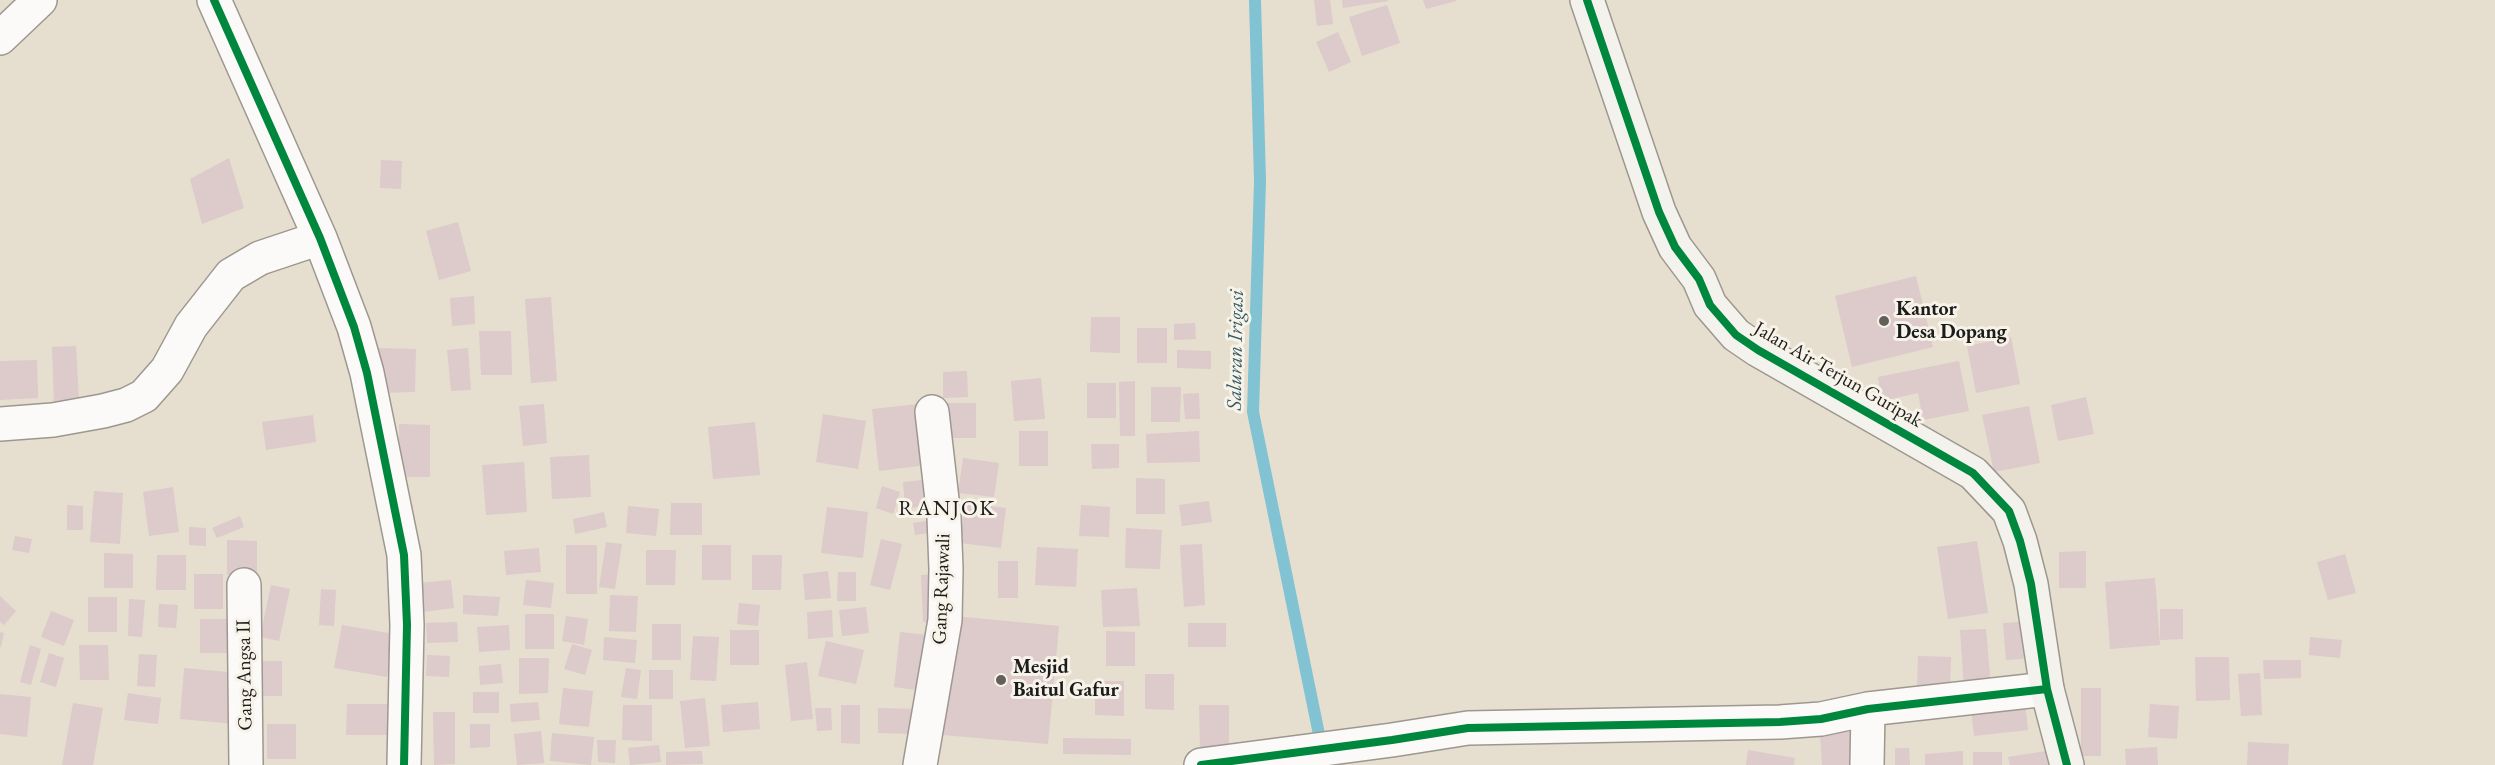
<!DOCTYPE html>
<html>
<head>
<meta charset="utf-8">
<style>
  body { margin:0 }
  canvas { display:block; background:#e6dece }
</style>
</head>
<body>
<canvas width="2495" height="765"></canvas>
<script>
const context = document.querySelector('canvas').getContext('2d');
context.lineJoin = 'round';
const shape = rows => new Path2D(rows.map(r => 'M' + r).join(''));
function trace(path, color, width, dash) { context.strokeStyle = color; context.lineWidth = width; context.lineCap = dash ? 'butt' : 'round'; context.setLineDash(dash || []); context.stroke(path); }
function paint(path, color) { context.fillStyle = color; context.fill(path, 'evenodd'); }
function drawText(font, color, halo, rows, align = 'center') {
  context.font = font + ' "EB Garamond",serif'; context.lineWidth = 6; context.setLineDash([]); context.textBaseline = 'middle'; context.strokeStyle = halo; context.fillStyle = color; for (const [text, x, y, turn = 0] of rows) {
    context.save(); context.translate(x, y); context.rotate((+turn || 0) * Math.PI / 180); context.textAlign = isNaN(turn) ? turn : align; if (halo) context.strokeText(text, 0, 0); context.fillText(text, 0, 0); context.restore();
  }
}
const stream = shape([
  [1255,0,1260,181,1253,412,1322,749]
]);
const building = shape([
  [1314,0,1330,0,1333,24,1317,26],
  [1342,0,1388,0,1388,1,1343,8],
  [1423,0,1456,0,1456,1,1426,9],
  [1387,5,1400,43,1362,56,1349,17],
  [1338,32,1351,62,1329,72,1316,42],
  [229,158,244,208,202,224,190,179],
  [381,160,402,161,401,189,380,188],
  [458,222,471,271,439,280,426,231],
  [1916,276,1933,347,1852,367,1835,296],
  [474,296,475,324,452,326,450,298],
  [551,297,557,381,531,383,525,299],
  [1091,317,1120,317,1120,353,1090,352],
  [1195,323,1196,339,1174,340,1174,324],
  [1137,328,1167,328,1167,363,1137,363],
  [479,331,511,331,512,375,481,375],
  [2011,337,2020,384,1976,393,1967,346],
  [76,346,79,401,54,403,52,347],
  [377,348,416,349,415,392,377,393],
  [468,348,471,390,451,391,447,350],
  [1177,350,1211,351,1211,369,1177,368],
  [37,360,38,398,0,400,0,361],
  [1959,361,1969,411,1923,420,1918,393,1882,401,1878,377],
  [967,371,968,397,943,398,943,372],
  [1041,378,1045,419,1014,421,1011,381],
  [1135,381,1135,436,1120,436,1119,382],
  [1087,383,1116,383,1116,418,1087,418],
  [1151,387,1181,387,1180,422,1151,422],
  [1199,393,1200,419,1185,419,1183,394],
  [2086,397,2094,434,2058,441,2051,405],
  [947,403,976,403,976,438,947,438],
  [544,404,547,443,523,446,519,406],
  [919,404,926,465,879,471,872,409],
  [2029,406,2040,463,1994,472,1982,415],
  [823,414,866,421,858,469,816,462],
  [313,415,316,442,266,450,262,422],
  [755,422,760,475,713,479,708,427],
  [399,424,430,425,430,477,399,477],
  [1019,431,1048,431,1048,466,1019,466],
  [1199,431,1200,462,1147,463,1146,434],
  [1091,444,1119,444,1119,468,1092,469],
  [589,455,591,497,552,499,550,457],
  [963,458,999,463,994,497,958,493],
  [524,462,527,512,486,515,482,465],
  [1136,478,1165,479,1165,514,1136,514],
  [932,479,935,506,905,508,903,482],
  [882,486,900,492,893,514,876,508],
  [173,487,179,532,149,536,143,492],
  [94,491,123,493,120,544,90,542],
  [1209,501,1212,522,1182,526,1179,505],
  [671,503,702,503,702,535,670,535],
  [965,503,1006,508,1001,548,960,543],
  [67,505,83,506,83,530,67,530],
  [1081,505,1110,507,1109,537,1079,536],
  [628,506,659,509,656,536,626,533],
  [827,507,868,512,863,558,821,553],
  [604,512,607,527,575,534,573,519],
  [240,516,244,527,217,538,212,528],
  [940,519,942,531,915,535,913,523],
  [189,527,206,528,206,546,189,545],
  [1126,528,1162,530,1160,569,1125,568],
  [15,536,32,539,29,553,12,550],
  [881,539,902,544,890,590,870,585],
  [227,540,257,541,257,575,227,575],
  [1977,541,1988,613,1948,619,1937,547],
  [606,542,622,544,615,589,599,587],
  [1202,544,1205,605,1184,607,1180,545],
  [566,545,597,545,597,594,566,594],
  [702,545,731,545,731,580,702,580],
  [1037,547,1078,549,1076,587,1035,585],
  [539,548,541,572,506,575,504,551],
  [646,550,676,550,675,585,646,585],
  [2086,551,2086,588,2059,588,2059,552],
  [104,553,133,554,133,588,104,588],
  [2345,554,2356,593,2328,600,2317,562],
  [157,555,186,555,186,590,156,590],
  [752,555,782,555,781,590,752,590],
  [998,561,1018,561,1018,598,998,598],
  [828,571,831,598,805,600,803,574],
  [838,572,856,572,856,601,837,601],
  [194,574,223,574,223,609,194,609],
  [938,574,940,621,923,622,921,575],
  [2155,578,2160,645,2110,649,2105,582],
  [451,580,454,608,422,612,419,583],
  [526,580,554,583,551,608,523,605],
  [271,585,290,589,279,641,260,637],
  [1137,588,1140,626,1103,627,1101,590],
  [321,589,336,590,334,626,319,625],
  [463,595,500,597,498,616,463,614],
  [610,595,638,596,636,632,609,631],
  [0,596,16,611,4,625,0,622],
  [88,597,117,597,117,632,88,632],
  [129,599,145,600,142,637,128,636],
  [739,603,760,605,758,626,737,624],
  [159,604,178,605,176,628,158,627],
  [866,607,869,633,842,636,839,610],
  [2160,609,2183,609,2183,639,2160,640],
  [832,610,833,637,808,639,807,612],
  [51,611,74,620,64,646,41,637],
  [525,614,554,614,554,649,525,649],
  [566,616,588,619,584,645,562,641],
  [954,616,1059,626,1048,744,943,735],
  [200,619,229,619,229,653,200,653],
  [2034,621,2036,658,2006,660,2003,623],
  [457,622,458,642,427,643,426,623],
  [1188,623,1226,623,1226,647,1188,647],
  [652,624,681,624,681,660,652,660],
  [342,625,394,634,387,677,334,668],
  [509,625,510,650,479,652,477,627],
  [1986,629,1991,687,1964,689,1960,630],
  [730,630,759,630,759,665,730,665],
  [1106,631,1135,632,1135,666,1106,666],
  [0,632,4,633,1,647,0,647],
  [900,632,937,636,931,692,894,687],
  [693,636,719,637,716,681,690,680],
  [604,637,637,640,635,663,603,660],
  [2310,637,2342,640,2340,658,2309,655],
  [826,641,864,650,856,684,818,676],
  [572,644,592,650,585,675,564,669],
  [30,645,41,649,31,685,20,682],
  [79,645,108,645,109,680,80,680],
  [49,653,64,658,56,687,40,682],
  [139,654,157,655,155,687,137,686],
  [427,655,450,656,449,677,426,676],
  [1918,656,1951,657,1950,691,1917,691],
  [2195,657,2229,657,2230,700,2196,701],
  [519,658,549,658,548,693,519,694],
  [2263,660,2301,660,2301,678,2264,679],
  [253,661,282,661,282,696,253,696],
  [807,662,813,719,791,721,785,665],
  [501,664,503,683,480,685,479,666],
  [184,668,239,673,235,724,180,719],
  [626,668,641,670,637,699,621,697],
  [649,670,673,670,673,699,649,699],
  [2260,673,2262,715,2241,716,2238,674],
  [1145,674,1174,674,1174,710,1145,709],
  [1095,681,1124,681,1124,716,1095,715],
  [563,688,593,691,589,727,559,724],
  [2081,688,2101,688,2101,756,2081,756],
  [473,692,499,692,499,713,473,713],
  [128,693,161,698,158,724,124,720],
  [0,694,31,697,27,737,0,734],
  [705,698,710,746,685,748,680,701],
  [538,702,540,720,511,722,510,704],
  [758,702,760,729,723,732,721,705],
  [2025,702,2028,730,1974,736,1971,708],
  [73,703,103,708,93,765,62,765],
  [347,704,394,704,395,735,346,735],
  [2150,704,2179,706,2177,739,2148,737],
  [623,705,652,705,652,741,622,740],
  [841,705,860,705,860,744,841,743],
  [1199,705,1229,705,1229,751,1200,751],
  [815,708,831,708,832,730,817,731],
  [878,708,916,709,915,734,878,733],
  [433,712,455,712,455,764,434,765],
  [267,724,296,724,296,759,267,759],
  [470,724,490,724,490,747,470,748],
  [541,731,544,763,517,765,514,734],
  [1857,731,1859,765,1822,765,1820,734],
  [552,733,594,737,591,765,550,761],
  [1063,738,1131,739,1131,755,1063,754],
  [597,740,616,740,615,763,598,762],
  [2248,742,2289,744,2288,765,2247,765],
  [659,745,661,762,630,765,628,748],
  [2157,747,2158,765,2126,765,2125,749],
  [1895,748,1909,748,1910,765,1895,765],
  [1748,750,1795,758,1794,765,1746,765],
  [702,751,703,764,666,765,666,752],
  [1963,751,1963,765,1925,765,1925,754],
  [2046,751,2048,765,2010,765,2008,757],
  [1973,752,2002,752,2002,765,1973,765]
]);
const street = shape([
  [214,0,320,238,354,327,367,373,404,555,407,625,404,765],
  [0,38,40,0],
  [0,424,53,420,103,411,126,405,144,396,167,370,191,326,231,275,260,258,320,238],
  [244,585,246,765],
  [920,765,945,620,946,569,944,517,932,412],
  [1201,765,1392,740,1468,728,1780,722,1821,719,1868,709,2047,689],
  [1867,765,1868,709]
]);
const secondary = shape([
  [1587,0,1659,212,1675,247,1699,279,1710,305,1736,335,1758,350,1973,473,2009,511,2020,541,2031,584,2047,689,2067,765]
]);
const cycleway = shape([
  [214,0,320,238,354,327,367,373,404,555,407,625,404,765],
  [1587,0,1659,212,1675,247,1699,279,1710,305,1736,335,1758,350,1973,473,2009,511,2020,541,2031,584,2047,689,2067,765],
  [1201,765,1392,740,1468,728,1780,722,1821,719,1868,709,2047,689]
]);
const markers = [
  [1884,321,6,"#63605a"],
  [1001,680,6,"#63605a"]
];
const poiNames = [
  ["Kantor",1896,310],
  ["Desa Dopang",1896,333],
  ["Mesjid",1013,668],
  ["Baitul Gafur",1013,691]
];
const streetNames = [
  ["Jalan Air Terjun Guripak",1838,375,30],
  ["Gang Rajawali",942,589,-88],
  ["Gang Angsa II",245,675,-91]
];
const waterNames = [
  ["Saluran Irigasi",1236,350,-89]
];
const quarterNames = [
  ["RANJOK",947,509]
];
trace(stream, '#81c3d3', 12);
paint(building, '#ddcacb');
trace(street, '#9d988f', 36);
trace(secondary, '#9d988f', 36);
trace(street, '#fbfaf8', 33);
trace(secondary, '#f4f2ed', 33);
trace(cycleway, '#00873e', 8);
for (const [x, y, r, color] of markers) { const dot = new Path2D(); dot.arc(x, y, r, 0, 2 * Math.PI); context.fillStyle = color; context.fill(dot); trace(dot, '#f7f3e8', 2); }
drawText('bold 20px', '#1c1c1c', '#f7f3e8', poiNames, 'left');
drawText('20px', '#1c1c1c', '#f7f3e8', streetNames);
drawText('italic 21px', '#335a66', '#f7f3e8', waterNames);
context.letterSpacing = '1.5px';
drawText('22px', '#1c1c1c', '#f7f3e8', quarterNames);
context.letterSpacing = '0px';
</script>
</body>
</html>
